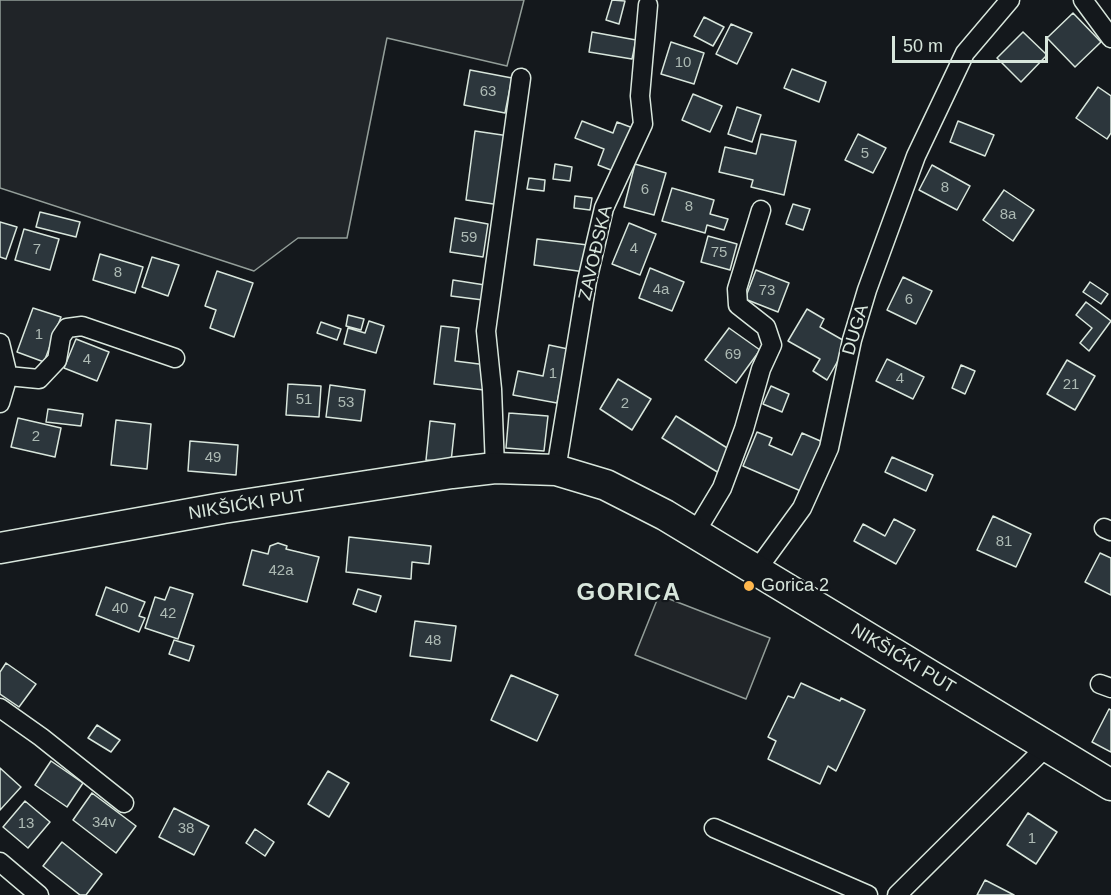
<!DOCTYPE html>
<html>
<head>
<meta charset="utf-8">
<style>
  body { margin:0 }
  #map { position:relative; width:1111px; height:895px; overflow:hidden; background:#14181c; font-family:Helvetica,sans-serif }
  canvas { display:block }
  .scale { position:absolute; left:892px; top:36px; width:156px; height:27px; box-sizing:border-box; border:3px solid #d8e6dc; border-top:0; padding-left:8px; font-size:18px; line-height:21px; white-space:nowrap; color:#d8e6dc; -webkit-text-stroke:4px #14181c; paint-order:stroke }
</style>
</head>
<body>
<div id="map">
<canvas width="1111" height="895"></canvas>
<div class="scale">50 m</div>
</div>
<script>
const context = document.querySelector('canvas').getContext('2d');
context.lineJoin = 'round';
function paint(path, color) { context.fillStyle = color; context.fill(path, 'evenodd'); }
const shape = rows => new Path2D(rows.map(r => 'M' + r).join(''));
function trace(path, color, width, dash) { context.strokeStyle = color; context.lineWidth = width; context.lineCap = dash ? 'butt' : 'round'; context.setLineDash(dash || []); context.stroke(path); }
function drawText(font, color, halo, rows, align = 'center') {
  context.font = font + ' Helvetica,sans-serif'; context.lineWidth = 4.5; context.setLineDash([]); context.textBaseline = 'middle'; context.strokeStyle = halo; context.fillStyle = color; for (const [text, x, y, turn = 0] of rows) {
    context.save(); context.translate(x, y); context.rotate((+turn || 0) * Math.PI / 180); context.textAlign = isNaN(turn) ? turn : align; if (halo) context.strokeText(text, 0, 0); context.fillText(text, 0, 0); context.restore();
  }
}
const green = shape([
  [0,0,524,0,507,66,387,38,347,238,298,238,254,271,0,188,0,0],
  [659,595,770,638,746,699,635,655,659,595]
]);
const building = shape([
  [612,0,625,1,619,24,606,20,612,0],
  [1073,13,1101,42,1075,67,1047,38,1073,13],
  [704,17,724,27,713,46,694,36,704,17],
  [731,24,752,33,737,64,716,54,731,24],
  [592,32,636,40,632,59,589,52,592,32],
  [1023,32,1047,55,1021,82,997,58,1023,32],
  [671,42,704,53,694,84,661,74,671,42],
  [792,69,826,82,819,102,784,88,792,69],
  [470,70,512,78,505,113,464,105,470,70],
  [1098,87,1111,96,1111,133,1107,139,1076,118,1098,87],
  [693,94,722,106,710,132,682,120,693,94],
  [737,107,761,115,752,142,728,134,737,107],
  [582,121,613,133,617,122,633,128,616,172,598,165,604,149,575,138,582,121],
  [958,121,994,135,985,156,950,142,958,121],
  [475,131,509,136,500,205,466,200,475,131],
  [761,134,796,141,784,195,751,187,753,180,719,172,725,147,756,154,761,134],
  [858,134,886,148,873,173,845,160,858,134],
  [555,164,572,167,570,181,553,179,555,164],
  [635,164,666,173,654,215,624,207,635,164],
  [932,165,970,186,957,210,919,190,932,165],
  [529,178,545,180,544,191,527,189,529,178],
  [672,188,714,200,710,214,728,219,724,230,707,225,705,233,662,221,672,188],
  [1004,190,1034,210,1013,241,983,220,1004,190],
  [575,196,592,198,590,210,574,208,575,196],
  [793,204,810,209,803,230,786,224,793,204],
  [40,212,80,222,76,237,36,227,40,212],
  [455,218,488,224,483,257,450,252,455,218],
  [0,222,17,227,6,259,0,257,0,222],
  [629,223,656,234,640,275,612,264,629,223],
  [24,229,59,239,50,270,15,260,24,229],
  [708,236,737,244,730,270,701,262,708,236],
  [537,239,588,245,585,272,534,265,537,239],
  [100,254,143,267,135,293,93,280,100,254],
  [152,257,179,265,168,296,142,287,152,257],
  [650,268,684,282,672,311,639,298,650,268],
  [756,270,789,283,778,312,745,299,756,270],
  [217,271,253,283,234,337,210,328,216,310,205,306,217,271],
  [903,277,932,291,916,324,887,310,903,277],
  [453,280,485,285,483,300,451,296,453,280],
  [1090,282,1108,294,1101,304,1083,292,1090,282],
  [1086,302,1111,321,1089,351,1080,343,1092,328,1076,315,1086,302],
  [33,308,61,317,44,362,17,352,33,308],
  [807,309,824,319,820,327,848,343,827,380,813,371,820,359,788,341,807,309],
  [348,315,364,319,361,330,346,326,348,315],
  [369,321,384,326,376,353,344,344,348,328,365,333,369,321],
  [321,322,341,329,337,340,317,333,321,322],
  [441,326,459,328,455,361,487,365,484,390,434,384,441,326],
  [729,328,760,350,736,383,705,360,729,328],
  [76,339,109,352,97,381,64,368,76,339],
  [549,345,568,349,557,403,513,395,518,371,543,376,549,345],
  [887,359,924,377,913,399,876,381,887,359],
  [1067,360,1095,376,1075,410,1047,394,1067,360],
  [961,365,975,371,965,394,952,388,961,365],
  [618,379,651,399,632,430,600,409,618,379],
  [288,384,321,386,319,417,286,415,288,384],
  [330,385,365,390,361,421,326,417,330,385],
  [771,386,789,394,782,412,763,404,771,386],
  [48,409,83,414,81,426,46,422,48,409],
  [509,413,548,416,544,451,506,448,509,413],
  [676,416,732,451,719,473,662,438,676,416],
  [18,418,61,428,55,457,11,447,18,418],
  [116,420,151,424,147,469,111,465,116,420],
  [430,421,455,424,451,462,426,460,430,421],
  [757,432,772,438,769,445,792,455,802,433,825,443,803,492,743,466,757,432],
  [190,441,238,445,236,475,188,471,190,441],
  [892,457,933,475,926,491,885,472,892,457],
  [993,516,1031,534,1016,567,977,550,993,516],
  [894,519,915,530,896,564,854,541,863,524,885,536,894,519],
  [349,537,431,546,429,564,412,562,411,579,346,572,349,537],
  [278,543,287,546,286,549,319,557,307,602,243,585,252,550,268,554,270,546,278,543],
  [1100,553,1111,558,1111,595,1085,582,1100,553],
  [106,587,145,602,139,616,145,618,139,632,96,615,106,587],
  [170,587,193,594,178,639,145,628,155,597,165,600,170,587],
  [358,589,381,596,376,612,353,604,358,589],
  [415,621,456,626,451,661,410,656,415,621],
  [174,640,194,646,189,661,169,654,174,640],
  [6,663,36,684,19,707,0,694,0,672,6,663],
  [511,675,558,695,537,741,491,720,511,675],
  [801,683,840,701,841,698,865,710,836,771,828,766,820,784,768,759,776,741,768,737,788,696,794,698,801,683],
  [1109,709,1111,710,1111,752,1092,742,1109,709],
  [97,725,120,740,111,752,88,738,97,725],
  [51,761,83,783,67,807,35,785,51,761],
  [0,768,21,787,0,810,0,768],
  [328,771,349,783,329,817,308,804,328,771],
  [92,793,136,826,116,853,73,820,92,793],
  [25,801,50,822,28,848,3,827,25,801],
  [174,808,209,826,194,855,159,837,174,808],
  [1028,813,1057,832,1036,864,1007,845,1028,813],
  [255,829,274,842,265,856,246,843,255,829],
  [62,842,102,874,86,895,80,895,43,866,62,842],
  [985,880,1014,895,977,895,985,880]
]);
const minor = shape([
  [1083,0,1111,38],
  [0,343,8,376,0,403],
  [8,376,39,379,57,360,61,337,67,328,82,326,175,358],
  [495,468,492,389,486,331,521,78],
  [556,470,587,281,604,208,643,124,640,96,648,5],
  [1104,528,1111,531],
  [695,533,722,488,744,429,761,369,772,345,766,327,738,305,737,289,761,210],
  [756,571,802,508,829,448,852,340,867,290,916,156,965,53,1010,0],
  [1100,684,1111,688],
  [0,708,41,737,124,803],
  [714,828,868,895],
  [0,862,39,895],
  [897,895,1047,746]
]);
const primary = shape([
  [0,548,223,508,452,473,495,468,556,470,606,485,665,515,1111,785]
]);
const markers = [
  [749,586,6,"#ffb74d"]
];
const numberNames = [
  ["10",683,63],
  ["63",488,92],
  ["5",865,154],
  ["8",945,188],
  ["6",645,190],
  ["8",689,207],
  ["8a",1008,215],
  ["59",469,238],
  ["4",634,249],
  ["7",37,250],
  ["75",719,253],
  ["8",118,273],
  ["4a",661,290],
  ["73",767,291],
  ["6",909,300],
  ["1",39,335],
  ["69",733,355],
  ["4",87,360],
  ["1",553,374],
  ["4",900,379],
  ["21",1071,385],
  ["51",304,400],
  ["53",346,403],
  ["2",625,404],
  ["2",36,437],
  ["49",213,458],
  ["81",1004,542],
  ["42a",281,571],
  ["40",120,609],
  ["42",168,614],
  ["48",433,641],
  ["34v",104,823],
  ["13",26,824],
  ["38",186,829],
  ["1",1032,839]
];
const streetNames = [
  ["ZAVOĐSKA",596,253,-77],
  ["DUGA",856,330,-74],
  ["NIKŠIĆKI PUT",247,505,-9],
  ["NIKŠIĆKI PUT",903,659,31]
];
const poiNames = [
  ["Gorica 2",761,586]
];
const districtNames = [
  ["GORICA",629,593]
];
paint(green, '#202428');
trace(green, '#939e99', 1.5);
paint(building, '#2c363c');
trace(building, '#d8e6dc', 1.5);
trace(minor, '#d8e6dc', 21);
trace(primary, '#d8e6dc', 33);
trace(minor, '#14181c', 18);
trace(primary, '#14181c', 30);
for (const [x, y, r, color] of markers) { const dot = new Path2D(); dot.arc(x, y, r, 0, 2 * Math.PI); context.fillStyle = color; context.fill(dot); trace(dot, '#14181c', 2); }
drawText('15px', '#adbab4', null, numberNames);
drawText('18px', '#d8e6dc', '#14181c', streetNames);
drawText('18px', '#d8e6dc', '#14181c', poiNames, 'left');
context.letterSpacing = '1.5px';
drawText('bold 24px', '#d8e6dc', '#14181c', districtNames);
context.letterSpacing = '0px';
</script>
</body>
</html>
